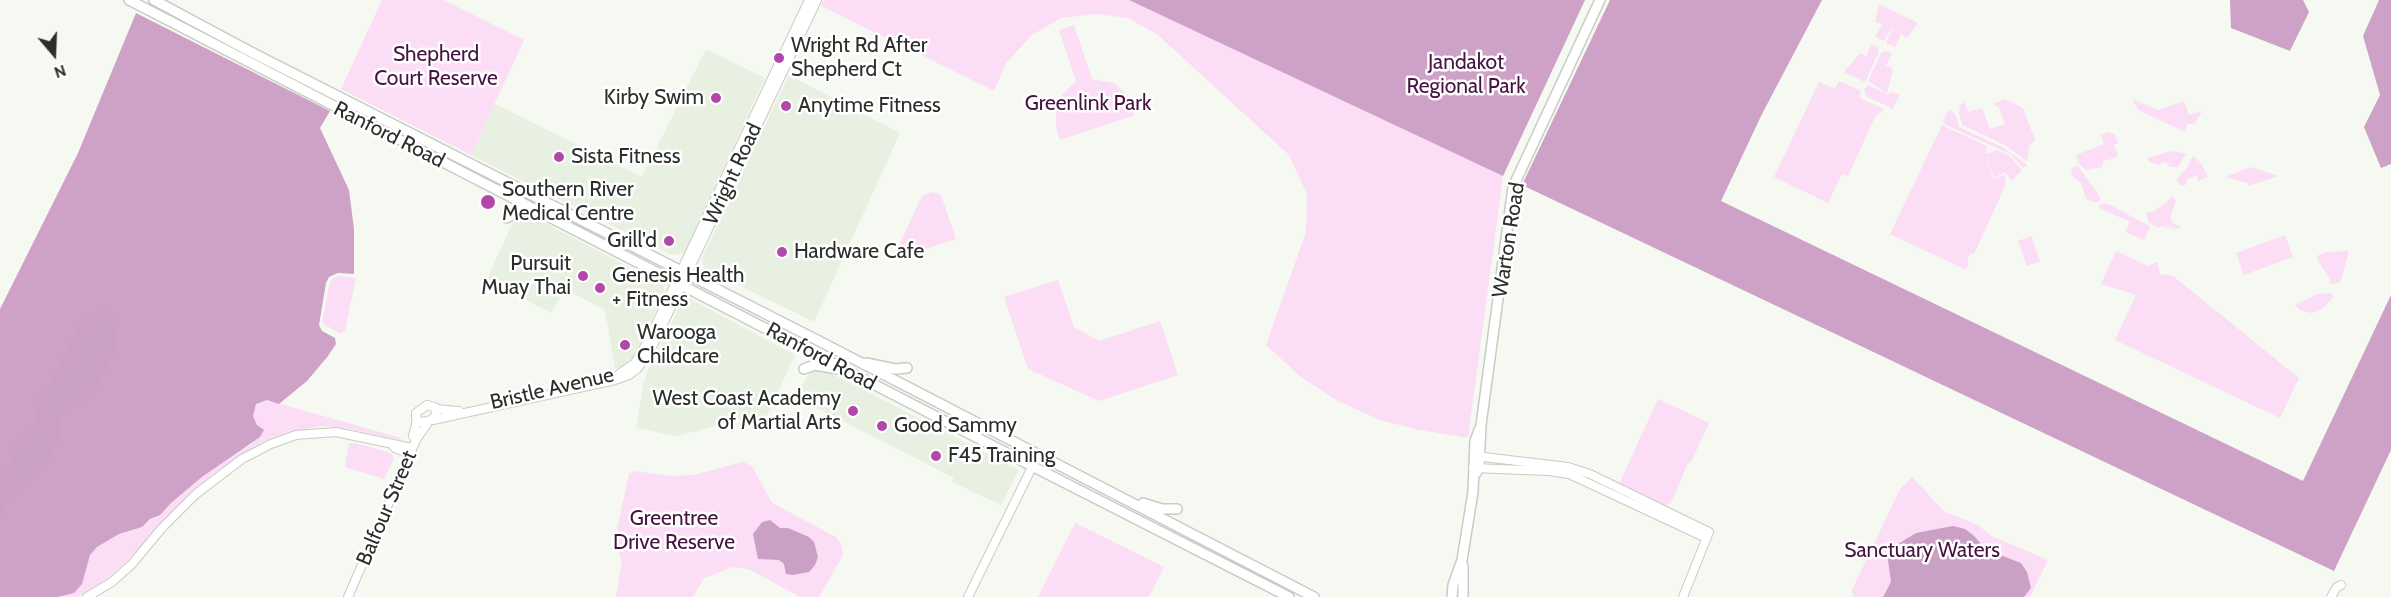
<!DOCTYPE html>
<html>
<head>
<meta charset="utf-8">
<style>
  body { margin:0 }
  #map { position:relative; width:2391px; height:597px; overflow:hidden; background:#f5f9f1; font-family:Cabin,sans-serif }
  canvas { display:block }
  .north { position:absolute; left:24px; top:24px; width:60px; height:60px; -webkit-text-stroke:4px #fff; paint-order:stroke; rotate:161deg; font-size:16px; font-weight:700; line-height:24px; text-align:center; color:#2c2e2b }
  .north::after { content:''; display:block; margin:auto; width:21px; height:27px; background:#2c2e2b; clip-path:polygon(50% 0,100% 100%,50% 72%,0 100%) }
</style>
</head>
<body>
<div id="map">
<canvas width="2391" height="597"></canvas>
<div class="north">N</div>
</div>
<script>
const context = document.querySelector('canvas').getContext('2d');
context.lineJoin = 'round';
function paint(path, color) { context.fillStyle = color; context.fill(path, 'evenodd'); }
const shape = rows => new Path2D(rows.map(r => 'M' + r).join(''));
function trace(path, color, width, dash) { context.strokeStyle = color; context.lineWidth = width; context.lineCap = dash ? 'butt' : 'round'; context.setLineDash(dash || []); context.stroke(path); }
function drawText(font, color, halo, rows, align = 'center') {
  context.font = font + ' Cabin,sans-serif'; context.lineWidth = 5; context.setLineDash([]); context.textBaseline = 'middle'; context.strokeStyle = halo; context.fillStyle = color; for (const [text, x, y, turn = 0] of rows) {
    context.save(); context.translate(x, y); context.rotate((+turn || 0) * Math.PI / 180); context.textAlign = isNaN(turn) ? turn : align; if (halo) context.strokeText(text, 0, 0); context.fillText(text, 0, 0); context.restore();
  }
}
const built = shape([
  [706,49,765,78,685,252,671,255,471,155,495,104,642,177],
  [789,75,900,133,814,322,704,268,702,258],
  [523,215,530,215,663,285,665,291,644,335,631,361,624,366,615,369,605,310,565,289,551,313,487,279,515,218],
  [687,297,795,355,762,426,746,418,677,436,636,428,644,381,648,370,684,298],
  [816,370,827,371,1019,470,1001,505,952,482,954,478,796,397,810,371]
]);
const green = shape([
  [382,0,443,0,524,40,471,155,341,89],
  [823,0,1585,0,1503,176,1468,438,1415,429,1380,420,1336,400,1301,377,1266,345,1306,232,1307,194,1289,155,1158,35,1128,18,1096,14,1061,18,1032,35,1006,63,994,91,821,6],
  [1879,4,1918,23,1907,38,1901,34,1895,47,1886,43,1892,30,1891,29,1884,41,1875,37,1882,24,1875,22],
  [1074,25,1092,79,1114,83,1121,89,1129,97,1135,115,1060,140,1056,127,1056,106,1060,97,1076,81,1059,30],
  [1871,44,1878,47,1879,52,1865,82,1844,72,1860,53,1866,56],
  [1886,51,1892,54,1886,65,1893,69,1887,93,1868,81,1881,53],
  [1839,81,1861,91,1860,96,1862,99,1884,109,1875,117,1848,176,1842,174,1828,203,1774,177,1819,82,1835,89],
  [1868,85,1889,95,1890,92,1900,94,1893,109,1866,96,1864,89],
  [2005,99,2023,108,2035,140,2029,146,2027,161,2005,145,1962,125,1959,113,1960,105,1964,102,1968,112,1982,108,1990,129,2005,124,1999,108,1993,104],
  [2132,99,2158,110,2184,101,2189,115,2202,111,2195,124,2188,124,2185,132,2138,110],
  [1949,109,1956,115,1959,127,2002,147,2026,164,2026,166,2023,168,2010,154,1942,123],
  [1942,125,1987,146,1985,154,1997,150,2010,156,2022,170,2011,181,2006,172,1994,178,1986,158,1993,179,2005,175,2006,184,1974,254,1970,254,1967,260,1969,264,1966,270,1890,234],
  [2109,132,2115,134,2118,143,2114,145,2118,157,2104,161,2102,167,2086,170,2079,164,2076,155,2104,144,2101,135],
  [2171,151,2188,154,2185,155,2178,167,2170,167,2166,162,2158,165,2149,162,2148,158],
  [2193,156,2201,163,2208,177,2198,181,2197,175,2187,180,2186,185,2180,185,2177,179,2186,169],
  [2078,166,2101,198,2097,203,2086,199,2081,183,2074,178,2071,172,2073,167],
  [2251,167,2278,176,2249,186,2248,183,2225,177],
  [933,192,941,195,956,239,892,260,922,196],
  [2173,196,2176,201,2170,218,2174,224,2182,226,2176,229,2155,219,2175,230,2173,230,2163,226,2158,228,2148,222,2146,213,2155,211],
  [2101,204,2108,204,2150,226,2144,240,2125,232,2130,222,2098,207],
  [2285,235,2293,257,2244,275,2236,253],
  [2031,236,2040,261,2027,266,2018,241],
  [2116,251,2148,266,2157,262,2160,274,2173,276,2299,378,2280,418,2115,340,2136,295,2101,284],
  [2349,251,2341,280,2339,283,2330,284,2329,278,2317,259,2317,256,2326,252],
  [340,276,356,278,345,330,341,334,322,323,330,282,333,278],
  [1058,280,1074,327,1099,341,1160,321,1178,375,1099,401,1028,369,1004,297],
  [2330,293,2333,295,2332,299,2319,311,2311,313,2299,310,2295,305,2317,294],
  [1658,399,1709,423,1691,462,1688,463,1671,503,1666,506,1661,506,1622,486,1620,482],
  [267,400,401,438,401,440,340,427,323,426,285,433,262,442,212,475,189,494,126,562,104,581,78,597,58,597,70,594,84,571,90,555,97,547,119,534,142,527,202,477,254,442,257,425,253,416,256,404],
  [349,443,355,443,391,453,394,459,384,479,345,467],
  [743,462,752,466,772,503,836,537,841,544,843,555,819,597,800,597,751,570,733,567,704,578,693,597,616,597,622,562,615,539,629,474,634,471,671,476,693,475],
  [1912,477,1945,512,1978,525,1991,536,2048,560,2030,597,1854,597,1852,590,1900,489],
  [1075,523,1164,567,1149,597,1038,597]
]);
const forest = shape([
  [1129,0,1585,0,1503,176],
  [1610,0,1822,0,1762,114,1721,201,2303,481,2391,295,2391,450,2334,571,1522,185],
  [2230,0,2303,0,2309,12,2290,51,2231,28],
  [2379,0,2391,0,2391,164,2381,168,2364,127,2380,95,2363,36],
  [136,13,330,111,320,128,349,190,354,229,354,274,338,273,329,277,326,283,319,325,322,331,335,338,336,344,328,356,307,381,279,404,267,400,256,404,253,416,257,425,264,430,260,437,202,477,171,503,160,515,150,519,142,527,119,534,97,547,90,555,82,584,74,593,58,597,0,597,0,309,78,153]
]);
const water = shape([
  [107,306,118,321,117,346,96,387,59,419,58,439,50,456,36,477,26,479,0,513,0,489,15,456,13,446,20,443,36,422,39,401,66,354,83,320],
  [770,520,780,528,788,528,809,537,814,542,818,557,815,565,809,572,793,575,786,574,784,564,779,560,758,559,753,534,762,522],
  [1953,526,1965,529,1973,535,1987,550,2021,563,2027,572,2031,588,2024,597,1883,597,1891,582,1888,560,1890,549,1916,533]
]);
const tertiary = shape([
  [619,374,635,363,650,337,809,0],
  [427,405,435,407,436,416,429,421,420,422,416,418,416,413,427,405],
  [436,409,459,411],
  [433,420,615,380,629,375,638,368,654,343,817,0],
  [413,436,417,420],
  [392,444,395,448,410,454],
  [1475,456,1568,467,1590,474,1709,532,1683,597],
  [1473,468,1549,471,1569,474,1706,538],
  [87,597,112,582,132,564,162,528,196,494,242,459,271,444,296,435,336,432,412,448],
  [348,597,416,440,429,421],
  [968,597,1038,455],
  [2331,597,2337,587,2341,585]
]);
const primary = shape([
  [129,0,1032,466,1289,597],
  [154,0,251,52,819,341,1314,597],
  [507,218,518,211,532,211],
  [866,363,895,369,907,368],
  [804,369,814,365,838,369],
  [1474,476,1479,468,1481,425,1513,187,1600,0],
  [1143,503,1162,509,1177,509],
  [1452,597,1453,585,1462,560,1473,492,1475,441,1479,430],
  [1463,597,1463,566]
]);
const markers = [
  [779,58,6,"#b147a7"],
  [716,98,6,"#b147a7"],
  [786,106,6,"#b147a7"],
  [559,157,6,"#b147a7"],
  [488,202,8,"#b147a7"],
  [669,241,6,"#b147a7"],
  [782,252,6,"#b147a7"],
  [583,276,6,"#b147a7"],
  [600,288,6,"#b147a7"],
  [625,345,6,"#b147a7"],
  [853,411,6,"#b147a7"],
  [882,426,6,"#b147a7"],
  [936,456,6,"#b147a7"]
];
const poiNames = [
  ["Wright Rd After",791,46],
  ["Shepherd Ct",791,70],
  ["Kirby Swim",704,98,"right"],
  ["Anytime Fitness",798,106],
  ["Sista Fitness",571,157],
  ["Southern River",502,190],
  ["Medical Centre",502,214],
  ["Grill'd",657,241,"right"],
  ["Hardware Cafe",794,252],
  ["Pursuit",571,264,"right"],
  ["Muay Thai",571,288,"right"],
  ["Genesis Health",612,276],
  ["+ Fitness",612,300],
  ["Warooga",637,333],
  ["Childcare",637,357],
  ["West Coast Academy",841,399,"right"],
  ["of Martial Arts",841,423,"right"],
  ["Good Sammy",894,426],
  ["F45 Training",948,456]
];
const parkNames = [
  ["Shepherd",436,55],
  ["Court Reserve",436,79],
  ["Jandakot",1466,63],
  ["Regional Park",1466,87],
  ["Greenlink Park",1088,104],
  ["Greentree",674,519],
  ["Drive Reserve",674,543],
  ["Sanctuary Waters",1922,551]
];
const streetNames = [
  ["Ranford Road",389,135,27],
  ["Wright Road",733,174,-65],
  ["Warton Road",1509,240,-81],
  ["Ranford Road",821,357,28],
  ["Bristle Avenue",552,389,-13],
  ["Balfour Street",387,508,-67]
];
paint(built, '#e7f0e1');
paint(green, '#fbddf6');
paint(forest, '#cda2c6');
paint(water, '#caa0c4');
trace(tertiary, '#c8ccc4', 10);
trace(primary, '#c8ccc4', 12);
trace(tertiary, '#fff', 8);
trace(primary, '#fff', 9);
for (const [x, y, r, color] of markers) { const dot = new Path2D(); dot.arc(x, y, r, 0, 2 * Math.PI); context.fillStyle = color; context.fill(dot); trace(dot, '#fff', 2); }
drawText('21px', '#2c2e2b', '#fff', poiNames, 'left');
drawText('21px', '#461342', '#fff', parkNames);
drawText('21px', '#2c2e2b', '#fff', streetNames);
</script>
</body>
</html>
